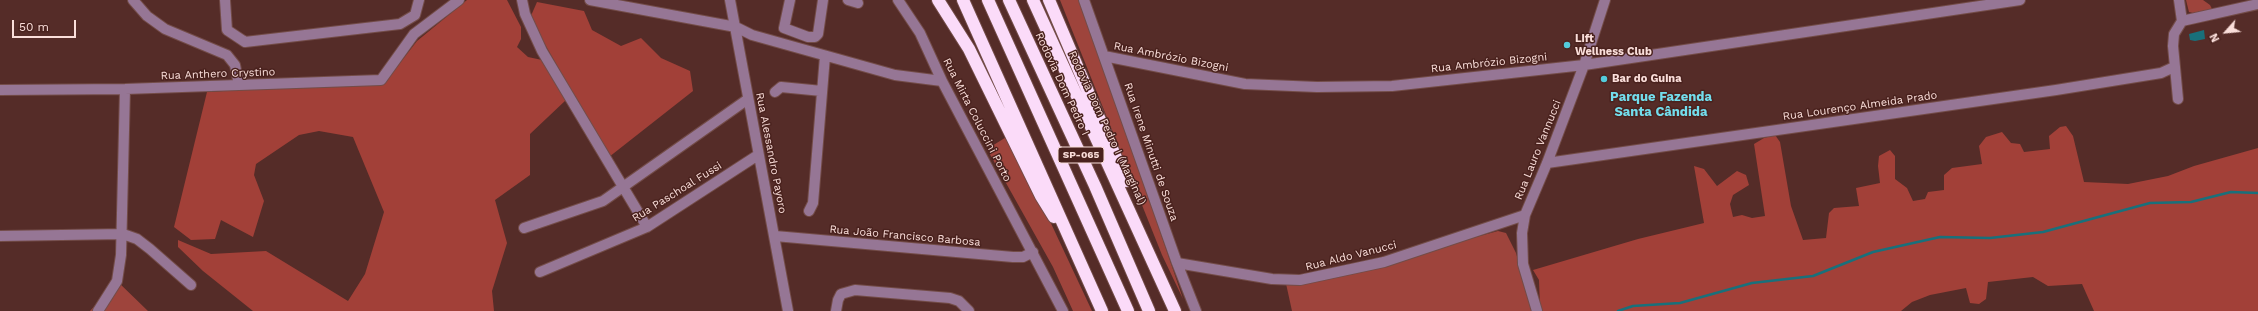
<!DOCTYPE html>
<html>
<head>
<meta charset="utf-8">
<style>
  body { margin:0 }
  #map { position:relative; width:2258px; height:311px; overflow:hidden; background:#552c28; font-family:"Work Sans",sans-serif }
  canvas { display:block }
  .north { position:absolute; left:2206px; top:12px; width:40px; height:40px; -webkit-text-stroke:3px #4a221e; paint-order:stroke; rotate:243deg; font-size:11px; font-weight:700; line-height:16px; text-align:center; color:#fadeda }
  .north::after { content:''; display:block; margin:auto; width:14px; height:18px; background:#fadeda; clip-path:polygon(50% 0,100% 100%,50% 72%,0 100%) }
  .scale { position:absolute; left:12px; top:20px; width:64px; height:18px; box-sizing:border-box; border:2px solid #fadeda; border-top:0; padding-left:5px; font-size:12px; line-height:14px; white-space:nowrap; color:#fadeda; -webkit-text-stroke:3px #4a221e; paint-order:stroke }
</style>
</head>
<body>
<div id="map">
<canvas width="2258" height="311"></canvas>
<div class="north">N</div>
<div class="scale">50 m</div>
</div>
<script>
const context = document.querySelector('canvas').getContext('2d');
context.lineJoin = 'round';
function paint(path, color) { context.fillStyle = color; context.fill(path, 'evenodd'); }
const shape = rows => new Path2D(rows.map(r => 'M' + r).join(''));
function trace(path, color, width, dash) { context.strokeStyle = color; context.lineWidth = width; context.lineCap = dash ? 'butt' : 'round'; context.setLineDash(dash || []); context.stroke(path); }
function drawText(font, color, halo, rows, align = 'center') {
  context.font = font + ' "Work Sans",sans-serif'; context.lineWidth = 3; context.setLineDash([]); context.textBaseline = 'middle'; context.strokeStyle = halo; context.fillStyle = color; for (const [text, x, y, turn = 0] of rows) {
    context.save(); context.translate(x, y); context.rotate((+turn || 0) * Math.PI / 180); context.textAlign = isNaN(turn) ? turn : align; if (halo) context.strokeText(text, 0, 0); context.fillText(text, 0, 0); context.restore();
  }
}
const green = shape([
  [1060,0,1079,0,1110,84,1183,299,1162,255],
  [2186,0,2203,0,2210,5,2212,9,2193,13,2189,12],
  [1008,136,1048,217,1092,311,1073,311,1053,267,987,149],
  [1498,231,1506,233,1516,253,1532,311,1292,311,1285,279,1384,262],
  [117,281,148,311,90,311]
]);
const forest = shape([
  [467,0,507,0,521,27,521,39,517,47,528,57,542,60,566,100,530,134,530,175,495,200,507,243,492,291,494,311,253,311,203,271,178,247,178,240,211,254,266,251,348,301,365,274,384,212,353,137,319,131,299,135,256,164,254,175,264,201,253,237,221,220,215,239,191,240,174,227,207,92,386,81,417,41],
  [537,2,584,11,592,30,621,46,641,38,661,58,690,71,693,91,609,157,530,18],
  [2066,126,2073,136,2084,182,2128,184,2168,176,2194,166,2258,148,2258,311,2094,311,2082,284,2048,286,2033,277,1988,282,1986,299,1979,304,1970,303,1966,288,1930,295,1912,302,1901,311,1542,311,1540,307,1539,280,1533,270,1638,239,1704,223,1694,166,1704,169,1717,186,1737,171,1746,175,1749,185,1733,195,1730,204,1733,217,1742,215,1752,218,1765,216,1754,144,1764,138,1775,135,1780,142,1791,206,1803,240,1826,238,1829,213,1834,208,1859,206,1856,188,1880,183,1878,166,1879,156,1890,150,1895,156,1895,179,1907,188,1913,201,1925,199,1928,192,1944,190,1944,175,1952,168,1982,164,1979,146,1986,137,2002,132,2011,143,2020,144,2024,152,2050,149,2049,136,2060,127]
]);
const water = shape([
  [2204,30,2205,39,2195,41,2190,40,2189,34]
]);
const stream = shape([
  [1618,311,1633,306,1680,303,1752,283,1813,276,1873,252,1940,237,1990,238,2043,232,2150,203,2191,202,2231,192,2258,193]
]);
const minor = shape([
  [133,0,147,16,165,29,227,55,235,65,239,85],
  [225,0,227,30,245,42,400,24,415,15,419,0],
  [522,0,525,14,542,51,647,227],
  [590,0,736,27,752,35,895,75,942,81],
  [730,0,788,311],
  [790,0,784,28,808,37,815,37,818,34,823,0],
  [848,0,858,3],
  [898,0,920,33,942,81,1063,311],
  [1084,0,1177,263,1196,311],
  [2182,21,2258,4],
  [1104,56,1245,84,1317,87,1392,86,1584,65,2020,0],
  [0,90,125,89,381,80,414,34,459,0],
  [775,92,781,87,822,91],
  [2178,99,2173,46,2174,34,2182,21,2179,0],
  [1547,163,2056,90,2161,73,2174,67],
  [809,211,813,203,825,56],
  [524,228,603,201,748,99],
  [0,236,123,234,137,239,150,249,191,285],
  [775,236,1013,257,1023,257,1033,252],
  [1177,263,1272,279,1300,280,1384,262,1525,215],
  [540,272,647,227,758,155],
  [98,311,117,281,121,255,125,89],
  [836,311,838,300,841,294,855,290,950,298,959,301,969,311],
  [1537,311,1523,264,1522,233,1525,215,1547,163,1584,65,1605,0]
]);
const highway = shape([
  [938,0,969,49,1041,196,1054,217],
  [963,0,1102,311],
  [988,0,1128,311],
  [1009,0,1095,186,1149,311],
  [1033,0,1175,311],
  [1049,0,1126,181]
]);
const markers = [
  [1567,45,4,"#53cbdb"],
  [1604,79,4,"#53cbdb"]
];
const shields = [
  [1081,155,46]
];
const shieldNames = [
  ["SP-065",1081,155]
];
const poiNames = [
  ["Lift",1575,39],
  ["Wellness Club",1575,52],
  ["Bar do Guina",1612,79]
];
const streetNames = [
  ["Rua Ambrózio Bizogni",1171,57,11],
  ["Rua Ambrózio Bizogni",1489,63,-6],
  ["Rua Anthero Crystino",218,74,-2],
  ["Rodovia Dom Pedro I",1062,84,65],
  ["Rua Lourenço Almeida Prado",1860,106,-8],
  ["Rua Mirta Coluccini Porto",977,120,63],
  ["Rodovia Dom Pedro I (Marginal)",1107,128,65],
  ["Rua Lauro Vannucci",1538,150,-68],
  ["Rua Irene Minutti de Souza",1151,152,71],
  ["Rua Alessandro Payoro",771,153,79],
  ["Rua Paschoal Fussi",677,192,-32],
  ["Rua João Francisco Barbosa",905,236,5],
  ["Rua Aldo Vanucci",1351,256,-14]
];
const quarterNames = [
  ["Parque Fazenda",1661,97],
  ["Santa Cândida",1661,112]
];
paint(green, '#9e443c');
paint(forest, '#a24038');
paint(water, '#19707b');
trace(stream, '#19707b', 2.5);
trace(minor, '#734c48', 12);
trace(highway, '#734c48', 14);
trace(minor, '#967695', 10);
trace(highway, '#fbdbf9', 12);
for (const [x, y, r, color] of markers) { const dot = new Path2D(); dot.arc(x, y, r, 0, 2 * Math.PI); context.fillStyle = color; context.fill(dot); trace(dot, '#4a221e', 1.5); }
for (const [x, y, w] of shields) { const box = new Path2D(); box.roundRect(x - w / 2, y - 8, w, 16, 3); context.fillStyle = '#4a221e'; context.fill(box); trace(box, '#fadeda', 1); }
drawText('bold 10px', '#fadeda', null, shieldNames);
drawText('bold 11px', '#fadeda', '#4a221e', poiNames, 'left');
drawText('11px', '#fadeda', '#4a221e', streetNames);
drawText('bold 13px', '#73ddec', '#4a221e', quarterNames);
</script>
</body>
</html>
